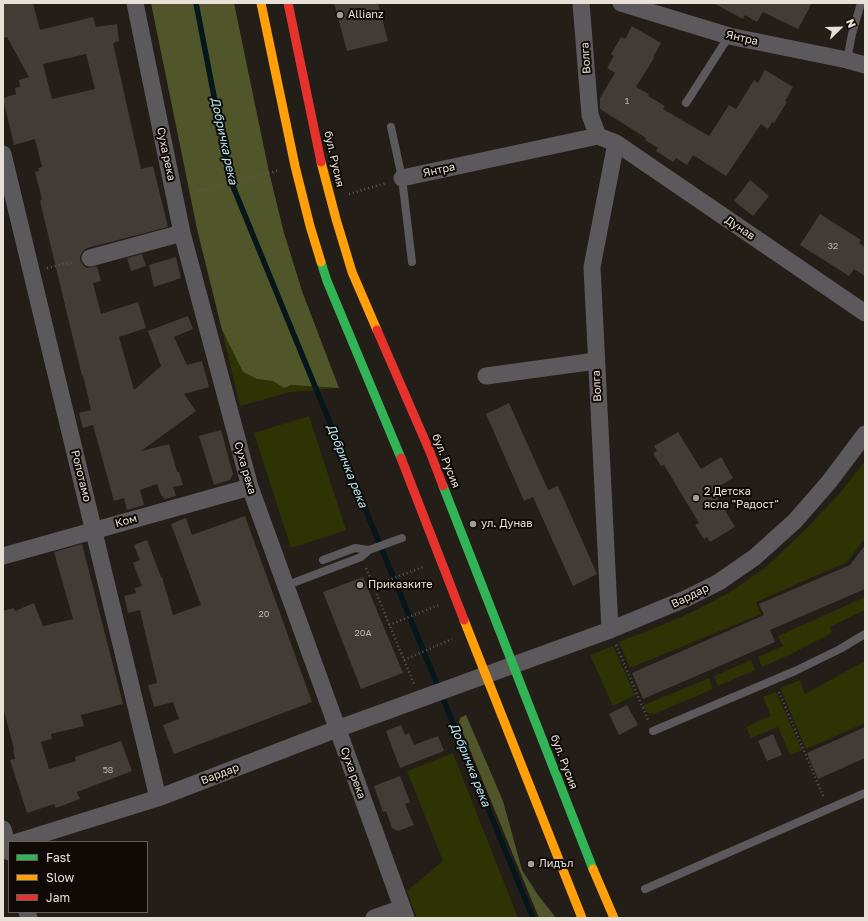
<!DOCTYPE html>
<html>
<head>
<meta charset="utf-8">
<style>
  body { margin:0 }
  #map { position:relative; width:868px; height:921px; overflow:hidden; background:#241e18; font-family:"Golos Text",sans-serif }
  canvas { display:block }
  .frame { position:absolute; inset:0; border:4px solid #e7e0d7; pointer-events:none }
  .legend { position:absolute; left:8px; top:841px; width:140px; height:72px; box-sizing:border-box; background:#0f0a05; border:1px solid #656059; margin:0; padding:5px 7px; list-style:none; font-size:12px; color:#e7e0d7 }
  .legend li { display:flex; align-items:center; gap:8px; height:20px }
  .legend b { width:20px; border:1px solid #656059 }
  .north { position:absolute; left:820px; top:8px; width:40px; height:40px; -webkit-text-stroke:3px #0f0a05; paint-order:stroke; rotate:67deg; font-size:11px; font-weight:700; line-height:16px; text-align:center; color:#e7e0d7 }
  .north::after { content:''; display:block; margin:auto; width:14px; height:18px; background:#e7e0d7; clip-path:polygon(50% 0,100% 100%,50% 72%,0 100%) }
</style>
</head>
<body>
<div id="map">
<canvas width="868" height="921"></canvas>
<div class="frame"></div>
<ul class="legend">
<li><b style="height:5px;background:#30b455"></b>Fast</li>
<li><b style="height:5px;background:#ff9f0a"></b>Slow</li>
<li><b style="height:5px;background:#e5322d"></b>Jam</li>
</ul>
<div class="north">N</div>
</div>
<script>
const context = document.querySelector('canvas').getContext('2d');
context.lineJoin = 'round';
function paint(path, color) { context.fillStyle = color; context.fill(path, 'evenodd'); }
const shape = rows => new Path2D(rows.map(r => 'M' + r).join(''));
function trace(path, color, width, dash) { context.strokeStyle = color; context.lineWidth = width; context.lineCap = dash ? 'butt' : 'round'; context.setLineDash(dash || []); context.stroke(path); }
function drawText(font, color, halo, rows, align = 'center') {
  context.font = font + ' "Golos Text",sans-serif'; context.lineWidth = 4; context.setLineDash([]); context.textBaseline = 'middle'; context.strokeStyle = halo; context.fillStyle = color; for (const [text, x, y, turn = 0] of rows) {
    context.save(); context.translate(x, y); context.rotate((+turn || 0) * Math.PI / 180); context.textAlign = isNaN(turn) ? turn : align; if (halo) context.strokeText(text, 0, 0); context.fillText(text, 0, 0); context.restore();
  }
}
const green = shape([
  [222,330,243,372,257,379,273,381,284,388,291,385,339,388,290,392,240,406],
  [309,416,346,530,291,548,254,433],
  [865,461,865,538,847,562,756,602,761,614,630,668,619,642,650,630,690,613,727,594,765,568,805,530,840,493],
  [865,597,865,610,830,627,832,633,789,655,762,667,758,657,783,646,778,636],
  [613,646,635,695,613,706,590,655],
  [751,660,755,670,718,686,714,676],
  [865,661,865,723,806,749,780,688,800,680,805,694],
  [709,678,713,689,654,714,648,713,642,706],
  [776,692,802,750,790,755,778,727,751,738,746,727,771,716,763,697],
  [453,753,518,918,417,918,407,891,443,861,407,771]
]);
const forest = shape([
  [151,3,234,3,269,172,284,233,302,291,339,388,291,385,284,388,273,381,257,379,243,372,222,330,197,229],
  [466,715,503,801,522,870,538,895,556,918,539,918,459,723,460,718]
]);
const stream = shape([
  [196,3,230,179,533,918]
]);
const building = shape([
  [3,3,33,3,40,30,93,17,96,27,117,24,119,41,113,43,141,169,153,166,168,227,87,248,83,251,80,256,80,260,83,265,87,268,97,266,101,281,93,283,101,314,138,302,146,328,119,337,134,390,161,366,148,331,188,316,193,329,174,337,187,365,202,361,209,387,184,394,196,411,141,451,169,444,177,472,179,472,183,485,173,487,176,496,165,499,161,495,157,484,140,490,144,505,127,510,124,498,114,501,93,425,83,428,79,413,91,410,83,375,82,376,40,201,42,199,35,172,39,171,38,168,42,167,35,139,14,145,3,99,3,98,16,94,15,88,20,87,19,80,29,77,7,37,3,38],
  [86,54,95,89,52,99,43,64],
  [334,3,378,3,388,41,347,51],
  [713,3,812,3,798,29,763,12,757,22,745,15,743,19],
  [632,26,661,43,653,57,654,58,636,87,649,94,648,96,665,106,663,109,709,136,729,105,736,109,754,80,758,83,765,70,793,87,785,101,787,102,774,123,772,122,768,129,761,124,726,176,693,155,687,165,676,158,673,162,656,151,658,148,645,140,646,138,600,109,600,98,615,73,607,68,614,56,611,54,621,37,625,39],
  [750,180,769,196,753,216,734,201],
  [820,214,861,240,859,243,865,247,865,276,854,269,849,276,800,245],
  [142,254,146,266,131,271,127,258],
  [176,257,181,278,154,287,149,265],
  [509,403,548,490,558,486,597,574,573,586,533,497,524,501,486,414],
  [221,430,233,474,230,480,214,485,199,436],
  [678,432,701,469,721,457,733,478,713,490,735,527,710,542,707,537,704,539,695,525,699,523,664,465,661,466,653,453,657,451,654,446],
  [245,516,312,702,174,754,163,725,179,719,173,702,154,707,148,685,157,683,140,610,128,613,124,596,136,593,135,588,142,586,133,563,140,560,134,545,147,540,161,577,162,577,173,615,201,605,171,524,186,518,192,535],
  [82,544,123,704,81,715,84,726,51,734,52,739,41,742,49,769,76,761,75,757,121,741,132,771,77,792,80,799,56,808,54,804,27,813,10,760,15,759,13,749,14,749,3,707,3,611,14,608,15,611,34,603,43,626,73,619,54,552],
  [865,545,865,589,770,630,775,642,643,699,632,673,764,615,759,604,850,565],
  [363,577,403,673,361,689,323,592],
  [627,705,638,725,619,735,609,714],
  [401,725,405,735,409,733,414,745,438,736,444,751,400,768,386,731],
  [865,727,865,758,818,779,807,753],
  [773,734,782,755,767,761,758,741],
  [400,776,410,802,405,804,414,825,398,831,392,828,386,811,383,812,374,786]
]);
const path = shape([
  [191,193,277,171],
  [349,194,386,183],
  [47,268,74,262],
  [366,568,414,684],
  [373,586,423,567],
  [389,625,439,605],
  [616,645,648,720],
  [404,660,452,639],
  [779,692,824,798]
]);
const lane = shape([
  [847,60,852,34,861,3],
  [686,103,729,36],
  [391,127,402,178,412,262],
  [323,560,355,548,369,550],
  [285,586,361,557,369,550,402,538],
  [653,731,795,671,840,649,865,634],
  [645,889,865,793]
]);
const street = shape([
  [135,3,182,233,250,487,406,918],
  [581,3,590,115,598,136],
  [621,3,729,36,847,60,865,65],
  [3,154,158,798],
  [402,178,598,136,616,143,865,313],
  [90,258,182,233],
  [486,376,596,361],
  [3,556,250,487],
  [610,630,592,267,616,143],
  [3,829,9,852],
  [17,842,158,798,337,729,610,630,685,599,719,582,755,557,795,521,829,482,865,434],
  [27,912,29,918],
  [374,918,402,908]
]);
const fast = shape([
  [321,262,327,281,401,458],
  [443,486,593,869]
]);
const slow = shape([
  [261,3,295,166,310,226,321,262],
  [321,162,336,219,352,272,377,330],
  [464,620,582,918],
  [593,869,614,918]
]);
const jam = shape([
  [288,3,321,162],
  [377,330,430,452,443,486],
  [401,458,464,620]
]);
const markers = [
  [340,15,4,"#a39c94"],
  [696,498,4,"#a39c94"],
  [473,524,4,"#a39c94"],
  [360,585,4,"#a39c94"],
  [531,864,4,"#a39c94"]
];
const numberNames = [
  ["1",627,101],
  ["32",833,246],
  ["20",264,614],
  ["20A",363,633],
  ["58",108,770]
];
const poiNames = [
  ["Allianz",348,15],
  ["2 Детска",704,492],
  ["ясла \"Радост\"",704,505],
  ["ул. Дунав",481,524],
  ["Приказките",368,585],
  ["Лидъл",539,864]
];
const streetNames = [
  ["Янтра",742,38,13],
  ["Волга",586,58,-94],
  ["Суха река",166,154,78],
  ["бул. Русия",334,159,77],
  ["Янтра",439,170,-12],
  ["Дунав",740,228,34],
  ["Волга",597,386,-93],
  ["бул. Русия",446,461,68],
  ["Суха река",245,468,74],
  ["Ропотамо",81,476,76],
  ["Ком",126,521,-15],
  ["Вардар",690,596,-26],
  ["бул. Русия",564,762,69],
  ["Суха река",353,773,70],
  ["Вардар",220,774,-21]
];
const waterNames = [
  ["Добричка река",224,141,78],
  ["Добричка река",347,466,68],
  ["Добричка река",470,765,68]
];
paint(green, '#2e3304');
paint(forest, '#50552a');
trace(stream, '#05171a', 5.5);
paint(building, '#413c36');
trace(path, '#5b5858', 2.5, [1, 3]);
trace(lane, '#5b595c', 8);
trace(street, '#5b595c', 17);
trace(fast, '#30b455', 9);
trace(slow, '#ff9f0a', 9);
trace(jam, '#e5322d', 9);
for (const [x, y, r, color] of markers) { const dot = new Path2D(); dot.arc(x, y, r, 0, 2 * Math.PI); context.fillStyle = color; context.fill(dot); trace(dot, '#0f0a05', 1.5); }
drawText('9px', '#beb7af', null, numberNames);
drawText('11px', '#e7e0d7', '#0f0a05', poiNames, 'left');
drawText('11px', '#e7e0d7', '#0f0a05', streetNames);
drawText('italic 12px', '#b3ebfa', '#0f0a05', waterNames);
</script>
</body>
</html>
